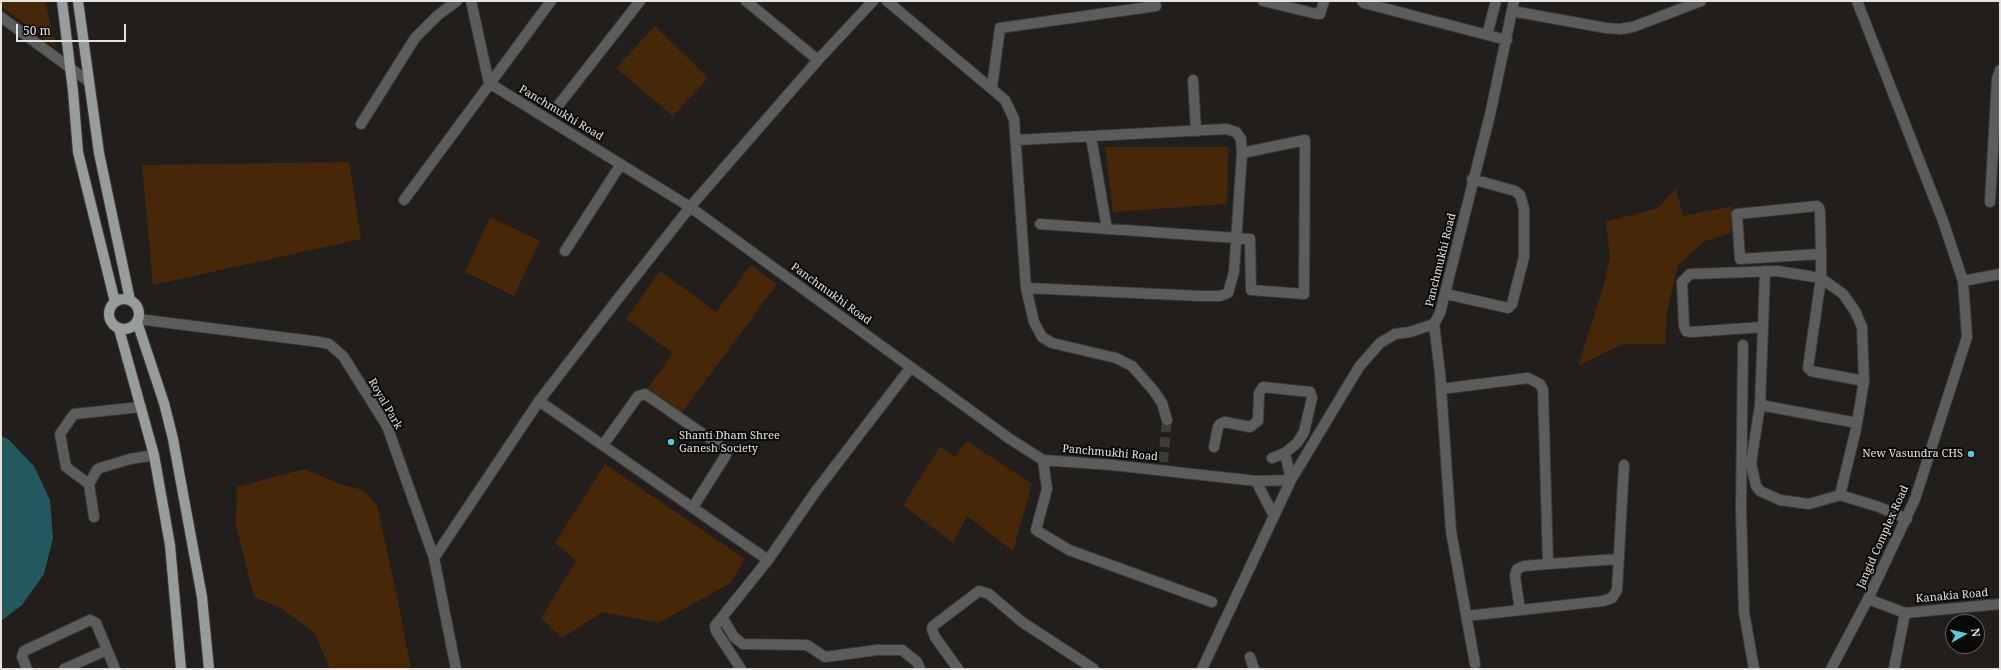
<!DOCTYPE html>
<html>
<head>
<meta charset="utf-8">
<style>
  body { margin:0 }
  #map { position:relative; width:2001px; height:670px; overflow:hidden; background:#211e1c; font-family:"Noto Serif",serif }
  canvas { display:block }
  .frame { position:absolute; inset:0; border:2px solid #e5e4e2; pointer-events:none }
  .north { position:absolute; left:1945px; top:614px; width:40px; height:40px; box-sizing:border-box; background:#0a0908; border:1px solid #62615f; border-radius:50%; rotate:82deg; font-size:11px; font-weight:700; line-height:16px; text-align:center; color:#e5e4e2 }
  .north::after { content:''; display:block; margin:auto; width:14px; height:18px; background:#52ccd6; clip-path:polygon(50% 0,100% 100%,50% 72%,0 100%) }
  .scale { position:absolute; left:16px; top:24px; width:110px; height:18px; box-sizing:border-box; border:2px solid #e5e4e2; border-top:0; padding-left:5px; font-size:12px; line-height:14px; white-space:nowrap; color:#e5e4e2; -webkit-text-stroke:3px #0a0908; paint-order:stroke }
</style>
</head>
<body>
<div id="map">
<canvas width="2001" height="670"></canvas>
<div class="frame"></div>
<div class="north">N</div>
<div class="scale">50 m</div>
</div>
<script>
const context = document.querySelector('canvas').getContext('2d');
context.lineJoin = 'round';
function paint(path, color) { context.fillStyle = color; context.fill(path, 'evenodd'); }
const shape = rows => new Path2D(rows.map(r => 'M' + r).join(''));
function trace(path, color, width, dash) { context.strokeStyle = color; context.lineWidth = width; context.lineCap = dash ? 'butt' : 'round'; context.setLineDash(dash || []); context.stroke(path); }
function drawText(font, color, halo, rows, align = 'center') {
  context.font = font + ' "Noto Serif",serif'; context.lineWidth = 4; context.setLineDash([]); context.textBaseline = 'middle'; context.strokeStyle = halo; context.fillStyle = color; for (const [text, x, y, turn = 0] of rows) {
    context.save(); context.translate(x, y); context.rotate((+turn || 0) * Math.PI / 180); context.textAlign = isNaN(turn) ? turn : align; if (halo) context.strokeText(text, 0, 0); context.fillText(text, 0, 0); context.restore();
  }
}
const green = shape([
  [1,1,45,1,56,48,1,6],
  [655,26,708,78,673,116,616,68],
  [1105,147,1228,147,1227,204,1113,212],
  [349,162,361,239,153,285,142,165],
  [1676,188,1683,216,1733,206,1731,233,1705,241,1678,265,1667,312,1665,344,1623,344,1578,366,1604,284,1610,257,1606,222,1658,208],
  [490,217,540,241,514,296,465,272],
  [751,265,777,284,681,414,647,389,673,353,626,319,660,271,716,312],
  [967,441,1032,484,1013,551,967,516,953,543,903,505,940,447,955,457],
  [605,464,745,559,730,583,659,623,603,612,562,638,541,618,576,561,555,543],
  [304,469,340,484,363,490,377,505,398,601,411,669,330,669,314,632,279,607,254,597,236,525,237,487]
]);
const water = shape([
  [1,436,8,439,34,466,50,500,53,538,44,574,22,605,1,621]
]);
const minorTunnel = shape([
  [1163,462,1167,420]
]);
const minor = shape([
  [471,1,489,83],
  [746,1,818,60],
  [887,1,1005,100,1014,119,1026,288,1034,322,1042,337,1052,343,1116,358,1132,366,1154,391,1162,403,1167,420],
  [1263,1,1317,14,1320,14,1324,1],
  [1362,1,1364,3,1507,40],
  [1857,1,1943,221,1963,281],
  [1512,11,1606,28,1620,29,1633,27,1701,1],
  [1,17,88,81],
  [1487,35,1496,1],
  [1193,80,1196,131],
  [489,83,690,207,1010,439,1043,460,1112,465,1256,481,1291,480,1359,367,1380,343,1395,334,1410,332,1434,324,1440,313,1490,115,1514,1],
  [992,87,1000,28,1156,6],
  [557,107,640,1],
  [361,124,415,38,438,15,457,1],
  [1091,137,1107,229],
  [1016,140,1226,129,1236,132,1241,139,1242,153,1234,272,1228,293,1220,296,1201,296,1026,288],
  [404,200,551,1],
  [1990,202,1997,79,2000,70],
  [1040,224,1250,239,1251,290,1304,294,1305,140,1242,153],
  [565,251,621,164],
  [1821,254,1740,259,1737,214,1817,206,1819,208,1820,212,1821,254,1821,278,1843,294,1855,311,1862,327,1864,381,1856,429,1840,495,1879,507,1907,519],
  [1446,294,1508,308,1512,304,1524,257,1524,209,1520,195,1515,191,1472,179],
  [138,319,320,342,329,344,343,356,387,426,434,558,456,669],
  [1434,324,1440,373,1451,531,1475,664],
  [1763,327,1765,271],
  [1743,345,1741,510,1744,612,1754,669],
  [1441,389,1528,378,1540,384,1543,390,1548,564,1618,559],
  [539,401,768,560],
  [1760,405,1857,423],
  [603,445,638,396,645,394,725,449,726,455,693,507],
  [1214,447,1218,427,1220,424,1225,422,1250,427,1258,421,1259,393,1263,387,1310,392,1312,398,1304,432,1297,443,1285,453,1272,458],
  [1043,460,1047,489,1036,530,1069,550,1212,602],
  [1256,481,1274,516],
  [89,484,66,467,60,434,74,414,141,407],
  [1840,495,1809,504,1780,500,1760,491,1756,486,1751,463,1760,405,1763,327,1691,332,1686,331,1684,326,1682,282,1690,274,1777,271,1821,278,1808,368,1811,371,1864,381],
  [94,517,89,484,97,470,100,468,130,459,154,455],
  [434,558,539,401,617,300,690,207,818,60,873,1],
  [1868,599,1905,613,2000,604],
  [1520,610,1515,576,1517,569,1524,566,1548,564],
  [1466,616,1603,601,1612,598,1617,590,1624,465],
  [722,617,734,637,743,644,807,645,825,657,877,650,902,650,917,662,920,669],
  [1250,657,1254,669],
  [27,669,22,657,24,651,90,620,96,623,115,669],
  [64,669,107,650],
  [741,669,716,631,715,626,768,560,816,491,911,367],
  [958,669,935,637,932,629,933,626,979,591,989,594,1022,622,1094,669],
  [1202,669,1291,480,1285,453],
  [1831,669,1868,599,1915,499,1967,337,1963,281,2000,274],
  [1894,669,1905,613]
]);
const major = shape([
  [62,1,73,91,78,152,115,302],
  [78,1,99,153,130,300],
  '109 314a15 15 0 1 1 30 0a15 15 0 1 1-30 0Z',
  [137,322,164,403,173,439,202,597,209,669],
  [119,329,154,455,170,545,181,669]
]);
const markers = [
  [671,442,4,"#52ccd6"],
  [1971,454,4,"#52ccd6"]
];
const streetNames = [
  ["Panchmukhi Road",561,113,31],
  ["Panchmukhi Road",1441,260,-76],
  ["Panchmukhi Road",831,294,36],
  ["Royal Park",385,404,60],
  ["Panchmukhi Road",1110,453,5],
  ["Jangid Complex Road",1883,537,-66],
  ["Kanakia Road",1952,596,-5]
];
const poiNames = [
  ["Shanti Dham Shree",679,436],
  ["Ganesh Society",679,449],
  ["New Vasundra CHS",1963,454,"right"]
];
paint(green, '#462808');
paint(water, '#23595e');
trace(minorTunnel, '#3e3c3a', 10, [10, 5]);
trace(minor, '#3c3a38', 12);
trace(major, '#3c3a38', 12);
trace(minor, '#5b5d5d', 10);
trace(major, '#989c9c', 10);
for (const [x, y, r, color] of markers) { const dot = new Path2D(); dot.arc(x, y, r, 0, 2 * Math.PI); context.fillStyle = color; context.fill(dot); trace(dot, '#0a0908', 1.5); }
drawText('11px', '#e5e4e2', '#0a0908', streetNames);
drawText('11px', '#e5e4e2', '#0a0908', poiNames, 'left');
</script>
</body>
</html>
